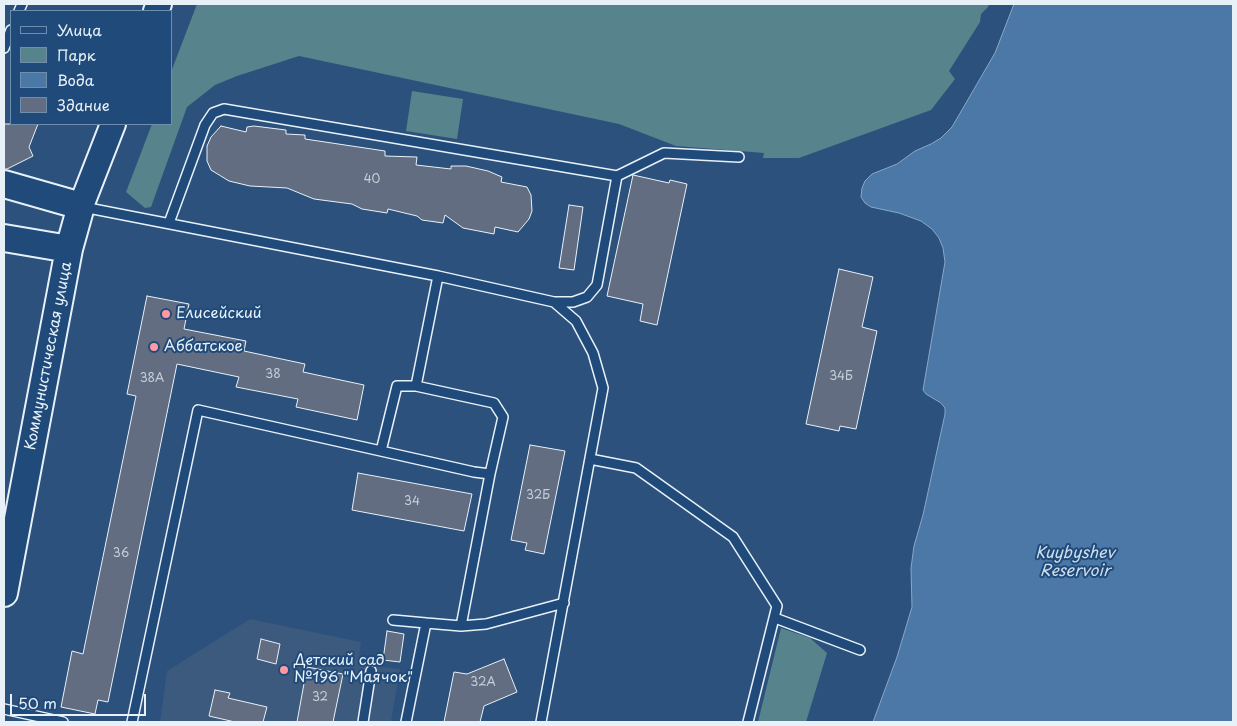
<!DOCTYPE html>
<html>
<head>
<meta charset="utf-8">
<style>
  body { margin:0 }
  #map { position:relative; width:1237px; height:726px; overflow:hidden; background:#2c517c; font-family:"Playpen Sans",sans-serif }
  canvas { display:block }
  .frame { position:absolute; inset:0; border:5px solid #e8f1f8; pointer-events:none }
  .legend { position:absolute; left:10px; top:10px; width:162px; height:115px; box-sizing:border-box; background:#1f4a7a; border:1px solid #6f8dac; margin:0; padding:6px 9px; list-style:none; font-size:15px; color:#e8f1f8 }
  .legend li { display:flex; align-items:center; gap:10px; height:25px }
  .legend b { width:25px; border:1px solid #6f8dac }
  .scale { position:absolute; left:10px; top:694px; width:136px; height:22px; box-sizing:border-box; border:2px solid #e8f1f8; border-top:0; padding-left:6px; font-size:15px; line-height:18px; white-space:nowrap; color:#e8f1f8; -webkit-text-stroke:4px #1f4a7a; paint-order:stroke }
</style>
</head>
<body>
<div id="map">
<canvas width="1237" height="726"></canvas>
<div class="frame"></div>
<ul class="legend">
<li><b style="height:6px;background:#1f4a7a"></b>Улица</li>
<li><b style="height:14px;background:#57838c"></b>Парк</li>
<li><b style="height:14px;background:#4b78a6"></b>Вода</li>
<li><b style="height:14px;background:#626d82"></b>Здание</li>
</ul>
<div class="scale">50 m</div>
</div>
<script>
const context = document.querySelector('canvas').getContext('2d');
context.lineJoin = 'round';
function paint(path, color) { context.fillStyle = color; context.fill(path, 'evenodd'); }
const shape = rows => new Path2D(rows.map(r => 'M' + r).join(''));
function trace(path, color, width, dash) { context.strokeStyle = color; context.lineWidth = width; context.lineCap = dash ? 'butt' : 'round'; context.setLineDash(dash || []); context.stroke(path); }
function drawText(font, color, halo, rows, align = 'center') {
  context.font = font + ' "Playpen Sans",sans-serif'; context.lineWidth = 4; context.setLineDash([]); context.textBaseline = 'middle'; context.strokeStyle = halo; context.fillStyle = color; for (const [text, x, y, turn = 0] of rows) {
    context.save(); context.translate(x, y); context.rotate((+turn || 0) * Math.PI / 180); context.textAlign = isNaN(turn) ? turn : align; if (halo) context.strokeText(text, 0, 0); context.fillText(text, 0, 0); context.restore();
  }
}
const built = shape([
  [250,619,361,642,358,664,400,669,391,722,160,722,167,671]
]);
const green = shape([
  [197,4,989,4,988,7,981,14,980,22,949,71,955,79,931,110,799,158,763,158,764,153,676,146,619,124,299,56,237,76,215,85,187,107,151,207,145,208,126,192,152,124,171,124,171,72],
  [412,91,463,99,457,139,406,131],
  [781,628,810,638,827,653,806,722,758,722]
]);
const water = shape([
  [1014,4,1233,4,1233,722,873,722,897,657,912,607,911,568,914,546,923,515,945,414,945,408,941,403,926,394,923,390,945,262,943,248,939,238,932,229,921,221,899,213,871,207,865,203,861,197,862,188,865,181,872,174,897,164,915,151,931,144,941,138,952,127,995,53,1014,4]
]);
const building = shape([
  [4,124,38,124,29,147,33,156,7,169,4,169,4,124],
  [221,126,246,132,247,127,254,126,286,130,286,134,305,135,305,139,385,151,385,156,417,157,416,165,451,169,451,166,466,166,488,171,502,177,501,182,527,187,531,195,532,211,529,219,518,232,495,227,494,234,463,228,445,215,443,223,422,220,417,216,388,209,387,213,362,209,352,204,314,199,287,188,250,186,229,181,211,170,207,161,207,146,211,137,221,126],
  [633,175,669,183,670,180,687,184,657,325,640,321,643,304,607,296,633,175],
  [569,205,583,207,574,270,559,268,569,205],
  [839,269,873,277,862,327,877,331,856,429,840,426,839,431,806,424,839,269],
  [147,296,189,304,184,329,246,341,244,351,305,364,303,372,364,385,357,420,296,407,298,399,236,387,239,377,177,364,108,702,98,700,95,714,61,707,72,651,83,654,136,396,127,394,147,296],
  [530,445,565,451,544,554,525,550,527,543,511,540,530,445],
  [358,473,472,494,464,531,352,510,358,473],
  [387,631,404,634,400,662,383,660,387,631],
  [261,639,280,644,276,664,257,659,261,639],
  [504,659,517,692,484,706,480,722,444,722,454,672,467,674,504,659],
  [307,667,343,674,333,722,297,722,307,667],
  [215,690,230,693,228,698,267,707,263,722,235,722,209,716,215,690]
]);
const service = shape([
  [19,11,22,4],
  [4,48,11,30],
  [83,207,438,276,554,302,576,321,593,353,603,388,541,722],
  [169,223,205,125,213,113,224,109,617,176],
  [554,302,573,302,587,297,597,285,617,176,664,153,739,157],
  [381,451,474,472,490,474,503,417,494,403,416,386],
  [590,459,636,468,733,537,777,606,748,722],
  [775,618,860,650],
  [393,620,426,623],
  [461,626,490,474],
  [4,709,63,722],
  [132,722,198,410,381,451,397,386,416,386,438,276],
  [363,722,371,671],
  [406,722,426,623,461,626,486,624,564,603]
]);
const secondary = shape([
  [156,11,159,4],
  [81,206,113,124]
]);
const primary = shape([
  [4,184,81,206,69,249,4,593],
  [4,238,69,249]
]);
const markers = [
  [166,314,5,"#ff9aa2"],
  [154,347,5,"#ff9aa2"],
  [284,670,5,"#ff9aa2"]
];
const numberNames = [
  ["40",372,180],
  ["38",273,375],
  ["34Б",841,377],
  ["38А",152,379],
  ["32Б",538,496],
  ["34",412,502],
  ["36",121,554],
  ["32А",483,683],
  ["32",320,698]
];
const poiNames = [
  ["Елисейский",176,314],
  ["Аббатское",164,347],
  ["Детский сад",294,661],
  ["№196 \"Маячок\"",294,678]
];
const streetNames = [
  ["Коммунистическая улица",49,356,-79]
];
const waterNames = [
  ["Kuybyshev",1075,554],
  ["Reservoir",1075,572]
];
paint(built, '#3c597e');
paint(green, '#57838c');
paint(water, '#4b78a6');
trace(water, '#8aa8c7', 1);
paint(building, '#626d82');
trace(building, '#e8f1f8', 1);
trace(service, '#e8f1f8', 12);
trace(secondary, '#e8f1f8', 28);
trace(primary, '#e8f1f8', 30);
trace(service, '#1f4a7a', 9);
trace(secondary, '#1f4a7a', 24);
trace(primary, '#1f4a7a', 26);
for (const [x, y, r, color] of markers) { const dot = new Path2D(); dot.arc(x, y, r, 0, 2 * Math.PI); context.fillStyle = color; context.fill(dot); trace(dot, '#1f4a7a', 2); }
drawText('12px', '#c6d0da', null, numberNames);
drawText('15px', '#e8f1f8', '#1f4a7a', poiNames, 'left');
drawText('15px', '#e8f1f8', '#1f4a7a', streetNames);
drawText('italic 16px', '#d0dfec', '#1f4a7a', waterNames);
</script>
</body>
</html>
